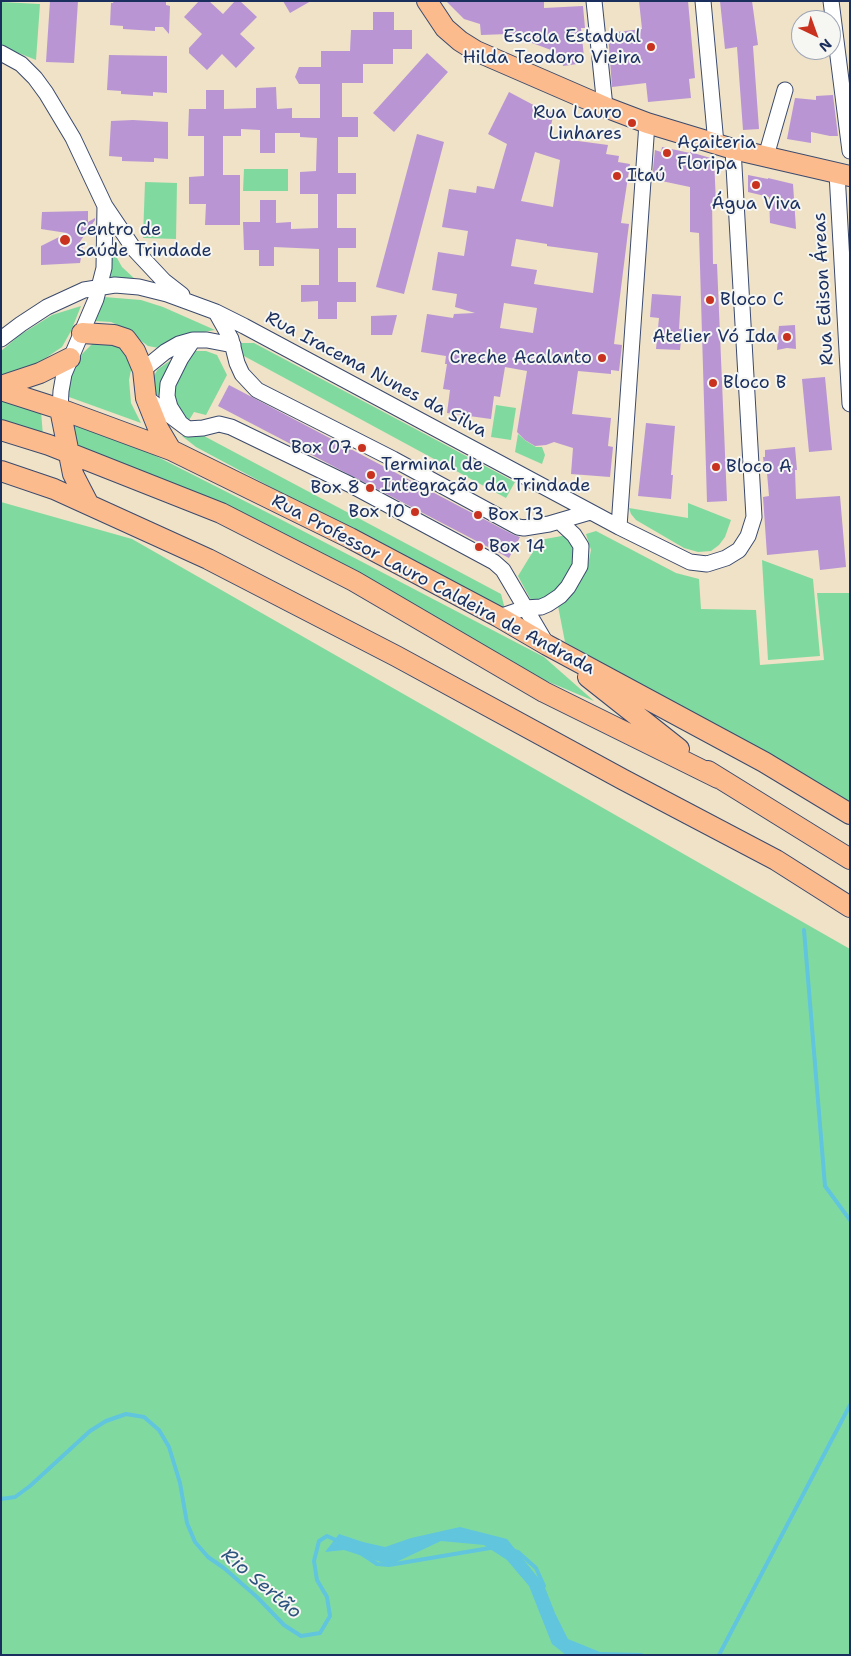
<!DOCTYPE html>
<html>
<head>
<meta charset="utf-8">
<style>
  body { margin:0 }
  #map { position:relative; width:851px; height:1656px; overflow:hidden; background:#efe2c6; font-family:"Shantell Sans",sans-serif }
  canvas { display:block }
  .frame { position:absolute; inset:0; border:2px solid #1b2f5e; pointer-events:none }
  .north { position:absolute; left:791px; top:10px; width:50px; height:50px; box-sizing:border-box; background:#f6f6f2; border:1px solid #9ea6b7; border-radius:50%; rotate:138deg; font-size:14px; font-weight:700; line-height:20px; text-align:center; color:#1b2f5e }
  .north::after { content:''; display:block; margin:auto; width:18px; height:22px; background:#c8321e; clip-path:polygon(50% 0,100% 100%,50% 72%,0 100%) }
</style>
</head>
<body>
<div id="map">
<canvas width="851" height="1656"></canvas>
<div class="frame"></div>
<div class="north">N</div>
</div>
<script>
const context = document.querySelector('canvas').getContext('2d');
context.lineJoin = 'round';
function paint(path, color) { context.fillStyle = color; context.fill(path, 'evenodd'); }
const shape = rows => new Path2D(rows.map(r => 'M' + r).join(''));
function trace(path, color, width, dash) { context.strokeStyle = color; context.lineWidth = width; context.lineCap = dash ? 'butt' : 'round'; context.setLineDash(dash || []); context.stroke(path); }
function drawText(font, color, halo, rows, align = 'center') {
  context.font = font + ' "Shantell Sans",sans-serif'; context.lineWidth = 4; context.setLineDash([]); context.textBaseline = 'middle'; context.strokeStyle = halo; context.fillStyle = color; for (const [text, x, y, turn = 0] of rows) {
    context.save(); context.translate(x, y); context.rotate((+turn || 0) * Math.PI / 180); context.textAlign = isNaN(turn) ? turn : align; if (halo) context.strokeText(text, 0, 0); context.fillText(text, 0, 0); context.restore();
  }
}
const green = shape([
  [1,2,40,4,36,60,1,46],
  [244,169,288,169,288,191,243,191],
  [145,182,177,183,176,239,143,238],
  [112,249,122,267,136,280,110,278],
  [104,297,141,300,163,307,215,330,181,336,159,348,148,346,124,328,111,322,95,321],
  [81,306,71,331,62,347,25,372,1,375,1,351,20,335,52,315],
  [117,342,128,355,132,365,129,380,131,403,141,423,69,397,70,375,78,358,93,343],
  [238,343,254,343,515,482,506,498,244,356],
  [194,351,206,351,217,355,227,375,206,415,194,412,188,422,173,400,169,390],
  [177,356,160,395,155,396,152,379,158,369],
  [1,398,41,411,43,436,1,422],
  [496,405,516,408,511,440,491,437],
  [73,423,152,454,280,519,544,657,594,701,511,666,79,449],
  [518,434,526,441,536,447,542,447,545,455,542,464,515,452],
  [182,436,204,436,501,594,506,613,196,447],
  [1,502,132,539,850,949,850,1655,1,1655],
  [688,503,731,520,725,537,719,545,711,551,698,552,684,548,636,520,631,514,629,508,688,518],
  [596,531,676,573,699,579,701,609,756,610,760,665,824,660,817,593,850,593,850,802,565,642,558,606,587,569,591,550,586,534],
  [567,535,576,546,573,563,561,585,545,599,532,602,518,576,540,540],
  [762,560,813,579,820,656,768,660]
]);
const water = shape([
  [460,1527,507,1539,544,1585,555,1613,568,1639,600,1652,641,1653,647,1655,566,1655,552,1644,529,1586,507,1560,484,1545,441,1541,390,1565,344,1550,325,1552,339,1534,363,1542,385,1547,411,1538]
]);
const stream = shape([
  [804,930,825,1186,850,1220],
  [1,1499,15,1497,30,1486,90,1431,106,1421,126,1414,144,1417,159,1430,169,1447,180,1483,187,1523,195,1542,208,1557,224,1568,257,1597,284,1625,301,1636,320,1633,330,1616,327,1597,317,1580,314,1561,319,1541,327,1536,338,1541],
  [514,1551,518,1552,536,1568,544,1586],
  [362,1554,377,1564,389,1565,490,1548],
  [719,1655,850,1405]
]);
const building = shape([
  [50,1,78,1,74,63,46,62],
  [114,1,166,1,166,5,170,6,169,34,163,27,155,27,155,31,123,29,123,26,110,25,111,3,113,3],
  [199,1,209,1,223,14,235,1,240,1,257,17,240,34,255,48,236,68,222,54,207,70,189,53,189,48,202,34,184,17],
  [283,1,311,1,290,13],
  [446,1,544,1,544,8,583,6,585,28,581,28,584,57,576,58,577,64,563,66,562,60,549,62,551,50,508,34,481,35,480,24,464,19],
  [639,1,688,1,695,78,689,79,691,98,648,102,646,83,612,87,608,33,642,29],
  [720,1,752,1,758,45,753,46,759,129,743,130,737,47,725,49],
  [373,12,394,12,394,30,412,30,412,49,393,49,393,64,363,64,363,83,342,83,342,117,358,117,358,137,338,137,338,173,356,173,356,194,337,194,337,228,356,228,356,248,338,248,338,282,356,282,356,302,337,302,337,319,318,319,318,301,301,302,301,285,319,285,319,249,274,247,274,266,259,266,259,250,244,250,243,222,260,222,260,200,276,200,276,223,291,222,291,229,318,228,318,194,300,194,300,172,316,171,317,138,300,137,300,133,275,133,275,153,260,153,260,130,241,129,241,136,223,136,223,175,240,175,240,225,205,225,206,204,189,204,189,177,204,176,204,136,188,136,189,109,206,109,206,90,224,90,224,109,256,108,256,88,276,87,277,109,292,108,292,118,320,118,320,84,299,84,295,77,299,67,321,67,321,51,350,51,351,30,373,30],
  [427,53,448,72,394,132,373,113],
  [109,55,167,56,167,93,153,92,153,96,121,94,121,91,107,90],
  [509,92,541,109,554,113,548,137,608,145,606,154,619,156,618,162,630,164,621,223,629,224,614,344,622,345,619,371,611,370,611,374,578,371,572,414,611,418,608,446,613,447,610,477,571,474,573,448,554,442,546,445,535,446,525,440,517,432,527,371,505,367,500,397,494,396,491,419,447,413,450,390,443,389,447,364,445,364,446,356,421,352,427,314,453,318,454,314,475,313,455,307,457,294,432,290,438,252,464,256,468,231,442,227,449,189,476,193,477,186,494,189,507,144,488,134],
  [535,152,560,160,553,207,521,201],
  [516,239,547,244,547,246,598,253,593,293,534,284,537,270,511,266],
  [504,303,537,308,533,333,500,328],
  [833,95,838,136,830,136,811,132,811,143,787,139,795,98,816,100,816,96],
  [133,120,168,122,168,159,154,158,154,162,122,161,122,157,109,156,111,121],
  [417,134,444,142,404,294,376,287],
  [662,147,690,153,690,152,714,159,716,203,712,202,713,264,717,264,727,501,707,502,699,233,690,232,690,187,652,179,655,150,661,152],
  [748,175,768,179,768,178,793,184,796,229,770,223,769,197,748,192],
  [88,211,88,222,95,218,95,220,77,246,83,246,80,263,41,265,41,246,67,233,41,229,42,212],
  [652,294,681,296,679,329,682,329,680,350,656,349,659,318,650,317],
  [397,315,392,335,371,335,371,316],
  [795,325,796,349,787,348,777,350,779,326],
  [825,377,832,450,809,452,802,379],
  [229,385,514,535,520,537,509,558,218,406],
  [646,423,675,426,671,475,673,475,671,499,638,496],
  [795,447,797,470,795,470,796,499,840,496,846,567,820,570,818,550,767,555,763,497,769,496,767,473,765,473,763,457,765,457,765,450]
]);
const minor = shape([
  [594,1,605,107],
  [703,1,716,144],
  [831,1,850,151],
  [1,53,21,64,35,78,46,93,73,138,105,206,134,249,164,281,182,295],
  [766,156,785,90],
  [837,173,850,404],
  [217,314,231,339,237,363,242,374,257,390,393,459,518,527,524,528,549,524,590,512],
  [1,339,21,324,47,307,84,290,115,285,139,287,167,294,216,312,244,326,619,527,690,562,707,564,726,558,739,550,748,536,754,517,733,149],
  [143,370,165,352,179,344,193,340],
  [148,399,188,429,203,428,219,424,231,427,349,484,494,562,503,570,546,643],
  [60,409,61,391,64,374,96,299,104,268,105,206],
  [179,421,170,407,167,396,168,384,181,358,193,340,207,340,233,345],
  [619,527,647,123],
  [499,617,525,608,541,607,548,604,560,596,568,587,580,566,581,546,574,535,559,521]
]);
const major = shape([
  [427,1,445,28,460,41,476,51,605,107,647,123,733,149,850,176],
  [82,333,114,335,126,339,135,351,143,370,146,398,158,428,171,450],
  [1,386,40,373,70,358],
  [1,390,60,409,171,450,350,538,499,617,547,645,764,762,850,814],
  [60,409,73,474,88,503],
  [1,430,49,445,221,513,354,581,544,692,718,778],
  [1,471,54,489,208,559,396,656,624,780,776,860,850,907],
  [588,677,679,749],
  [708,771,850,859]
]);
const markers = [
  [651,47,5,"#c8321e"],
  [632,123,5,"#c8321e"],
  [667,153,5,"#c8321e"],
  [617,176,5,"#c8321e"],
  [756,185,5,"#c8321e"],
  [65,240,6,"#c8321e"],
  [710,300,5,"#c8321e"],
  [787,337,5,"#c8321e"],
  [602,358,5,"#c8321e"],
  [713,383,5,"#c8321e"],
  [362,448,5,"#c8321e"],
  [716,467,5,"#c8321e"],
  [371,475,5,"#c8321e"],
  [370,488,5,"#c8321e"],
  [415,512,5,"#c8321e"],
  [478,515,5,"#c8321e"],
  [479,547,5,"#c8321e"]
];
const poiNames = [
  ["Escola Estadual",641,37,"right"],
  ["Hilda Teodoro Vieira",641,58,"right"],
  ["Rua Lauro",622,113,"right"],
  ["Linhares",622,134,"right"],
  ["Açaiteria",677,143],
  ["Floripa",677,164],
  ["Itaú",627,176],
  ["Água Viva",756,204,"center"],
  ["Centro de",76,230],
  ["Saúde Trindade",76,251],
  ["Bloco C",720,300],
  ["Atelier Vó Ida",777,337,"right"],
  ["Creche Acalanto",592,358,"right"],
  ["Bloco B",723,383],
  ["Box 07",352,448,"right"],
  ["Terminal de",381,465],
  ["Integração da Trindade",381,486],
  ["Bloco A",726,467],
  ["Box 8",360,488,"right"],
  ["Box 10",405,512,"right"],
  ["Box 13",488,515],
  ["Box 14",489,547]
];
const streetNames = [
  ["Rua Edison Áreas",824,289,-93],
  ["Rua Iracema Nunes da Silva",376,375,28],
  ["Rua Professor Lauro Caldeira de Andrada",433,585,28]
];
const waterNames = [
  ["Rio Sertão",261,1584,40]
];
paint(green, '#80daa0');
paint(water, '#61c5de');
trace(stream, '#61c5de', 4);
paint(building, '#b995d4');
trace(minor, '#3b4a6e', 17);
trace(major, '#3b4a6e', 22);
trace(minor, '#fff', 15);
trace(major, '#fbbb8d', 20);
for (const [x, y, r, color] of markers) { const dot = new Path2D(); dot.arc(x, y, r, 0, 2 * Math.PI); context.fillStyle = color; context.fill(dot); trace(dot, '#f6f6f2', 2); }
drawText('18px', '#1b2f5e', '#f6f6f2', poiNames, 'left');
drawText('18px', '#1b2f5e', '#f6f6f2', streetNames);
drawText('italic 19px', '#2c547e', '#f6f6f2', waterNames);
</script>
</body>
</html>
